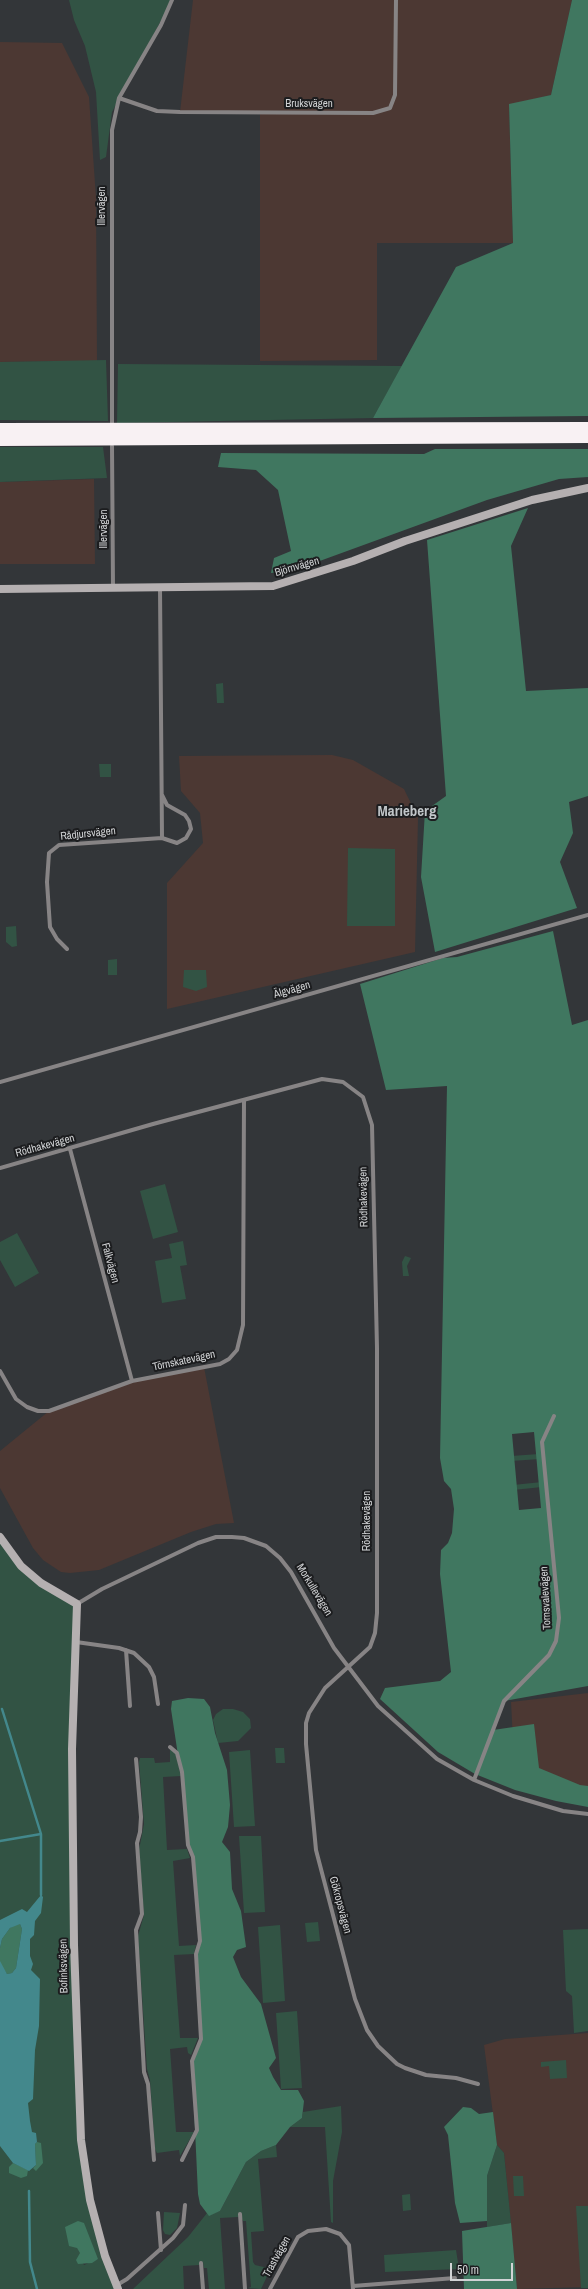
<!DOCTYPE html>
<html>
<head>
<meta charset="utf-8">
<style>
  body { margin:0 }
  #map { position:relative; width:588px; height:2289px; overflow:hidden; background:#333639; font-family:"Archivo Narrow",sans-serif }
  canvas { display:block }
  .scale { position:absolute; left:450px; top:2263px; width:63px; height:18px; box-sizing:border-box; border:2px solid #d1d3d5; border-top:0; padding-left:5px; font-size:12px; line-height:14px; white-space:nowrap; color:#d1d3d5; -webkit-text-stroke:3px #1c1d1f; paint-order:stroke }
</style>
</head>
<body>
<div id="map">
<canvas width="588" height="2289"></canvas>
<div class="scale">50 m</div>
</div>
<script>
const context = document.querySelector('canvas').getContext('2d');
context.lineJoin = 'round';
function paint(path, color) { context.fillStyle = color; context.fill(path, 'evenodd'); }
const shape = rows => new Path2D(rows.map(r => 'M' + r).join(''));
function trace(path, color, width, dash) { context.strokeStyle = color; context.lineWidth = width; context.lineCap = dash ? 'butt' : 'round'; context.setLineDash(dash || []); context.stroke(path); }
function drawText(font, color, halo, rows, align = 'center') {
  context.font = font + ' "Archivo Narrow",sans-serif'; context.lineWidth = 4; context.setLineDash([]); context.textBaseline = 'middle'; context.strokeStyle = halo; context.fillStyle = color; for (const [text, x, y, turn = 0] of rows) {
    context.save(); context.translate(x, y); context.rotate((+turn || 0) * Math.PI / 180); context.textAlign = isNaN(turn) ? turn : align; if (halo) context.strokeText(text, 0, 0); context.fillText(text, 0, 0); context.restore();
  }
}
const commercial = shape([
  [193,0,572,0,551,95,509,105,513,243,377,243,377,360,260,361,260,113,180,112],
  [0,42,62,43,89,97,96,198,97,361,0,362],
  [94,479,95,564,0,564,0,482],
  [332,755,353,760,404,789,418,818,415,952,167,1009,167,883,203,843,200,813,181,791,179,756],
  [204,1367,234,1523,216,1524,191,1532,99,1570,70,1573,61,1572,43,1560,33,1548,0,1488,0,1451,49,1411,121,1385],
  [588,1693,588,1798,515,1779,511,1702],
  [588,2033,588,2287,517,2289,504,2153,497,2145,484,2045,505,2039]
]);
const green = shape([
  [69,0,172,0,112,112,106,157,100,160,96,92,85,46,74,20],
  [106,360,108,421,0,420,0,362],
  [118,364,402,366,373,418,117,423],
  [0,447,103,447,107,478,0,482],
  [223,683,224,703,217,703,216,684],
  [99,764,111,764,111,777,100,777],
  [348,848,395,849,395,926,347,926],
  [16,926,17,946,12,947,6,942,6,927],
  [117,959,117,975,108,975,108,960],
  [184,970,206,970,207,987,196,991,183,987],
  [165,1184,178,1232,153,1239,140,1191],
  [17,1233,39,1273,15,1287,0,1260,0,1242],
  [183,1241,187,1265,180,1266,186,1299,162,1303,155,1261,172,1258,169,1244],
  [405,1256,411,1258,407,1266,409,1276,403,1276,402,1262],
  [539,1454,540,1459,511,1461,511,1456],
  [542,1482,542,1487,513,1490,513,1485],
  [0,1537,21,1566,77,1604,75,1657,77,2049,90,2200,118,2289,0,2289],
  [77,2248,98,2259,84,2265,79,2257,81,2253],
  [223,1709,233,1709,243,1712,250,1719,251,1728,238,1741,218,1743,213,1720,216,1714],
  [275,1748,284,1748,285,1763,276,1763],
  [170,1749,176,1754,181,1776,163,1777,167,1850,187,1849,190,1858,173,1861,179,1946,196,1945,194,1954,174,1955,180,2038,198,2038,191,2055,188,2053,187,2047,170,2049,176,2132,194,2132,180,2156,179,2150,157,2153,155,2149,150,2080,147,2069,138,1936,144,1915,139,1850,144,1824,139,1762,140,1758,154,1758,155,1763,170,1762],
  [250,1750,255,1826,234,1827,229,1752],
  [239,1836,261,1836,265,1912,244,1913],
  [318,1922,320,1941,307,1942,305,1923],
  [280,1925,285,2001,263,2003,258,1927],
  [588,1929,588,2031,574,2033,572,1996,566,1991,563,1930],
  [297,2011,302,2088,281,2089,276,2013],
  [566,2060,567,2078,550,2079,549,2066,541,2067,541,2062],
  [341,2106,342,2132,333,2181,333,2223,331,2222,325,2127,290,2127,302,2118,303,2112],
  [276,2145,277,2157,258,2159,264,2231,251,2232,253,2262,255,2265,268,2268,270,2270,261,2289,248,2288,251,2287,246,2221,243,2221,240,2214,238,2217,220,2218,225,2289,209,2289,207,2268,204,2268,203,2262,199,2265,183,2266,184,2289,133,2289,188,2237,207,2213,209,2215,220,2211,246,2162,261,2151],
  [497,2145,504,2153,511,2223,487,2227,487,2176],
  [513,2176,523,2176,524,2196,514,2196],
  [410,2194,411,2210,403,2211,402,2195],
  [576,2206,588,2206,588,2288,581,2288],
  [164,2212,180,2213,177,2228,170,2235,165,2234,163,2230],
  [456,2250,459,2269,385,2272,384,2255]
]);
const forest = shape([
  [572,0,588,0,588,416,373,418,456,267,513,243,509,104,551,95],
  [435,449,588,449,588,477,559,479,487,500,295,570,271,573,274,558,291,551,278,490,256,470,218,467,221,453,424,454],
  [528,508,511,546,526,691,588,688,588,796,569,802,573,833,560,862,577,908,435,952,421,877,425,811,446,796,427,540],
  [553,931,572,1025,588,1020,588,1686,504,1701,493,1730,534,1724,539,1768,580,1785,588,1786,588,1807,556,1801,515,1790,475,1774,438,1752,380,1699,385,1688,440,1681,451,1672,440,1574,441,1550,448,1543,452,1533,454,1509,451,1489,444,1481,440,1458,447,1086,386,1090,360,984,443,958,457,957],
  [534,1432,541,1508,519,1510,512,1434],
  [188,1698,204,1699,210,1707,215,1733,227,1770,230,1805,228,1827,222,1842,230,1852,232,1889,241,1911,246,1947,237,1950,233,1957,241,1977,261,2004,276,2058,269,2068,273,2077,281,2090,298,2090,304,2101,302,2118,290,2127,276,2145,261,2151,246,2162,220,2211,209,2216,200,2204,198,2194,192,2065,201,2038,196,1954,200,1941,193,1857,188,1845,182,1772,179,1762,171,1709,172,1701],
  [16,1924,20,1924,22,1929,16,1968,12,1973,7,1974,0,1964,0,1948,2,1939,10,1928],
  [463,2107,471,2108,479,2114,493,2112,497,2145,487,2176,487,2221,460,2223,455,2203,448,2135,444,2127],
  [37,2142,41,2143,43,2163,36,2171,33,2168,36,2165,35,2144],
  [13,2163,28,2170,27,2176,21,2178,9,2173,9,2167],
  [78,2221,84,2223,98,2259,92,2263,78,2264,76,2260,80,2253,77,2248,69,2246,65,2227],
  [511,2223,517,2289,464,2289,462,2231]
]);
const water = shape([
  [41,1895,43,1897,41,1913,35,1921,34,1935,30,1939,30,1956,33,1964,31,1970,40,1979,39,2026,35,2050,33,2099,28,2103,30,2121,32,2132,36,2133,37,2142,35,2144,36,2165,29,2171,13,2163,0,2146,0,1961,7,1974,12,1973,16,1968,22,1929,20,1924,10,1928,2,1939,0,1948,0,1920,22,1909,27,1912]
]);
const stream = shape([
  [2,1709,41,1834,41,1895],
  [0,1841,41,1834],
  [29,2191,30,2262,37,2289]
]);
const street = shape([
  [119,98,157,111,180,112,373,113,390,108,395,95,396,0],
  [112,426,112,130,119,98,161,25,172,0],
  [112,446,113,588],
  [160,588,162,838],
  [67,949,57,939,50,927,47,882,49,853,59,845,162,838,177,843,186,838,191,829,189,821,185,815,167,805,162,795],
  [0,1082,588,915],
  [70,1149,132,1381],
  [0,1168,153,1124,322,1079,343,1082,363,1097,372,1125,377,1348,377,1613,375,1633,370,1647,325,1688,309,1713,306,1723,306,1744,316,1850,355,1999,367,2030,378,2046,397,2064,405,2068,426,2075,456,2078,478,2084],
  [0,1371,16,1399,27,1407,38,1411,49,1411,132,1381,220,1364,229,1359,237,1350,243,1325,244,1100],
  [77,1604,102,1589,198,1543,216,1537,232,1537,244,1538,266,1546,280,1558,291,1572,334,1648,378,1706,437,1759,474,1780,513,1796,563,1811,588,1814],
  [76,1642,119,1648,134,1653,149,1667,154,1677,158,1704],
  [126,1650,130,1706],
  [170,1747,177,1753,182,1772,188,1845,193,1857,200,1941,196,1954,201,2039,192,2061,197,2130,182,2160],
  [136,1759,141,1817,140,1832,137,1843,142,1914,136,1930,144,2072,148,2084,154,2160],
  [474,1780,504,1701,549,1655,556,1641,559,1618,542,1442,554,1416],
  [158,2213,161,2250],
  [240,2214,245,2289],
  [201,2263,203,2289],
  [117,2285,127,2279,173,2238,183,2225,185,2205],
  [353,2286,455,2278],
  [270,2289,298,2237,308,2231,326,2229,340,2234,349,2245,353,2289]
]);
const secondary = shape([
  [0,589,273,586,353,561,405,541,532,500,588,488],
  [0,1537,21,1566,41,1583,77,1604,72,1749,74,1945,81,2140,90,2200,105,2256,118,2289]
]);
const highway = shape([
  [0,429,588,428],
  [0,440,588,437]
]);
const streetNames = [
  ["Bruksvägen",309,104],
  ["Illervägen",102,206,-90],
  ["Illervägen",104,529,-90],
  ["Björnvägen",297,567,-16],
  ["Rådjursvägen",88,834,-6],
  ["Älgvägen",292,990,-16],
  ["Rödhakevägen",45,1146,-15],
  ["Rödhakevägen",364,1197,-91],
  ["Falkvägen",110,1263,75],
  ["Törnskatevägen",184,1361,-12],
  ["Rödhakevägen",367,1521,-90],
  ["Morkullevägen",314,1590,59],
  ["Tornsvalevägen",546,1598,-93],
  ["Gökropsvägen",340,1905,75],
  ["Bofinksvägen",64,1966,-91],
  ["Trastvägen",277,2257,-61]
];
const districtNames = [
  ["Marieberg",407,812]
];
paint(commercial, '#4c3833');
paint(green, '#325344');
paint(forest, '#407760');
paint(water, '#43888c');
trace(stream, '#43888c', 2.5);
trace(street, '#878485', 4);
trace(secondary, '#b5b0b1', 8);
trace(highway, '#f8f1f3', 12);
drawText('11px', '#d1d3d5', '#1c1d1f', streetNames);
drawText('bold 15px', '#c1c6c9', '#1c1d1f', districtNames);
</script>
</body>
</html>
